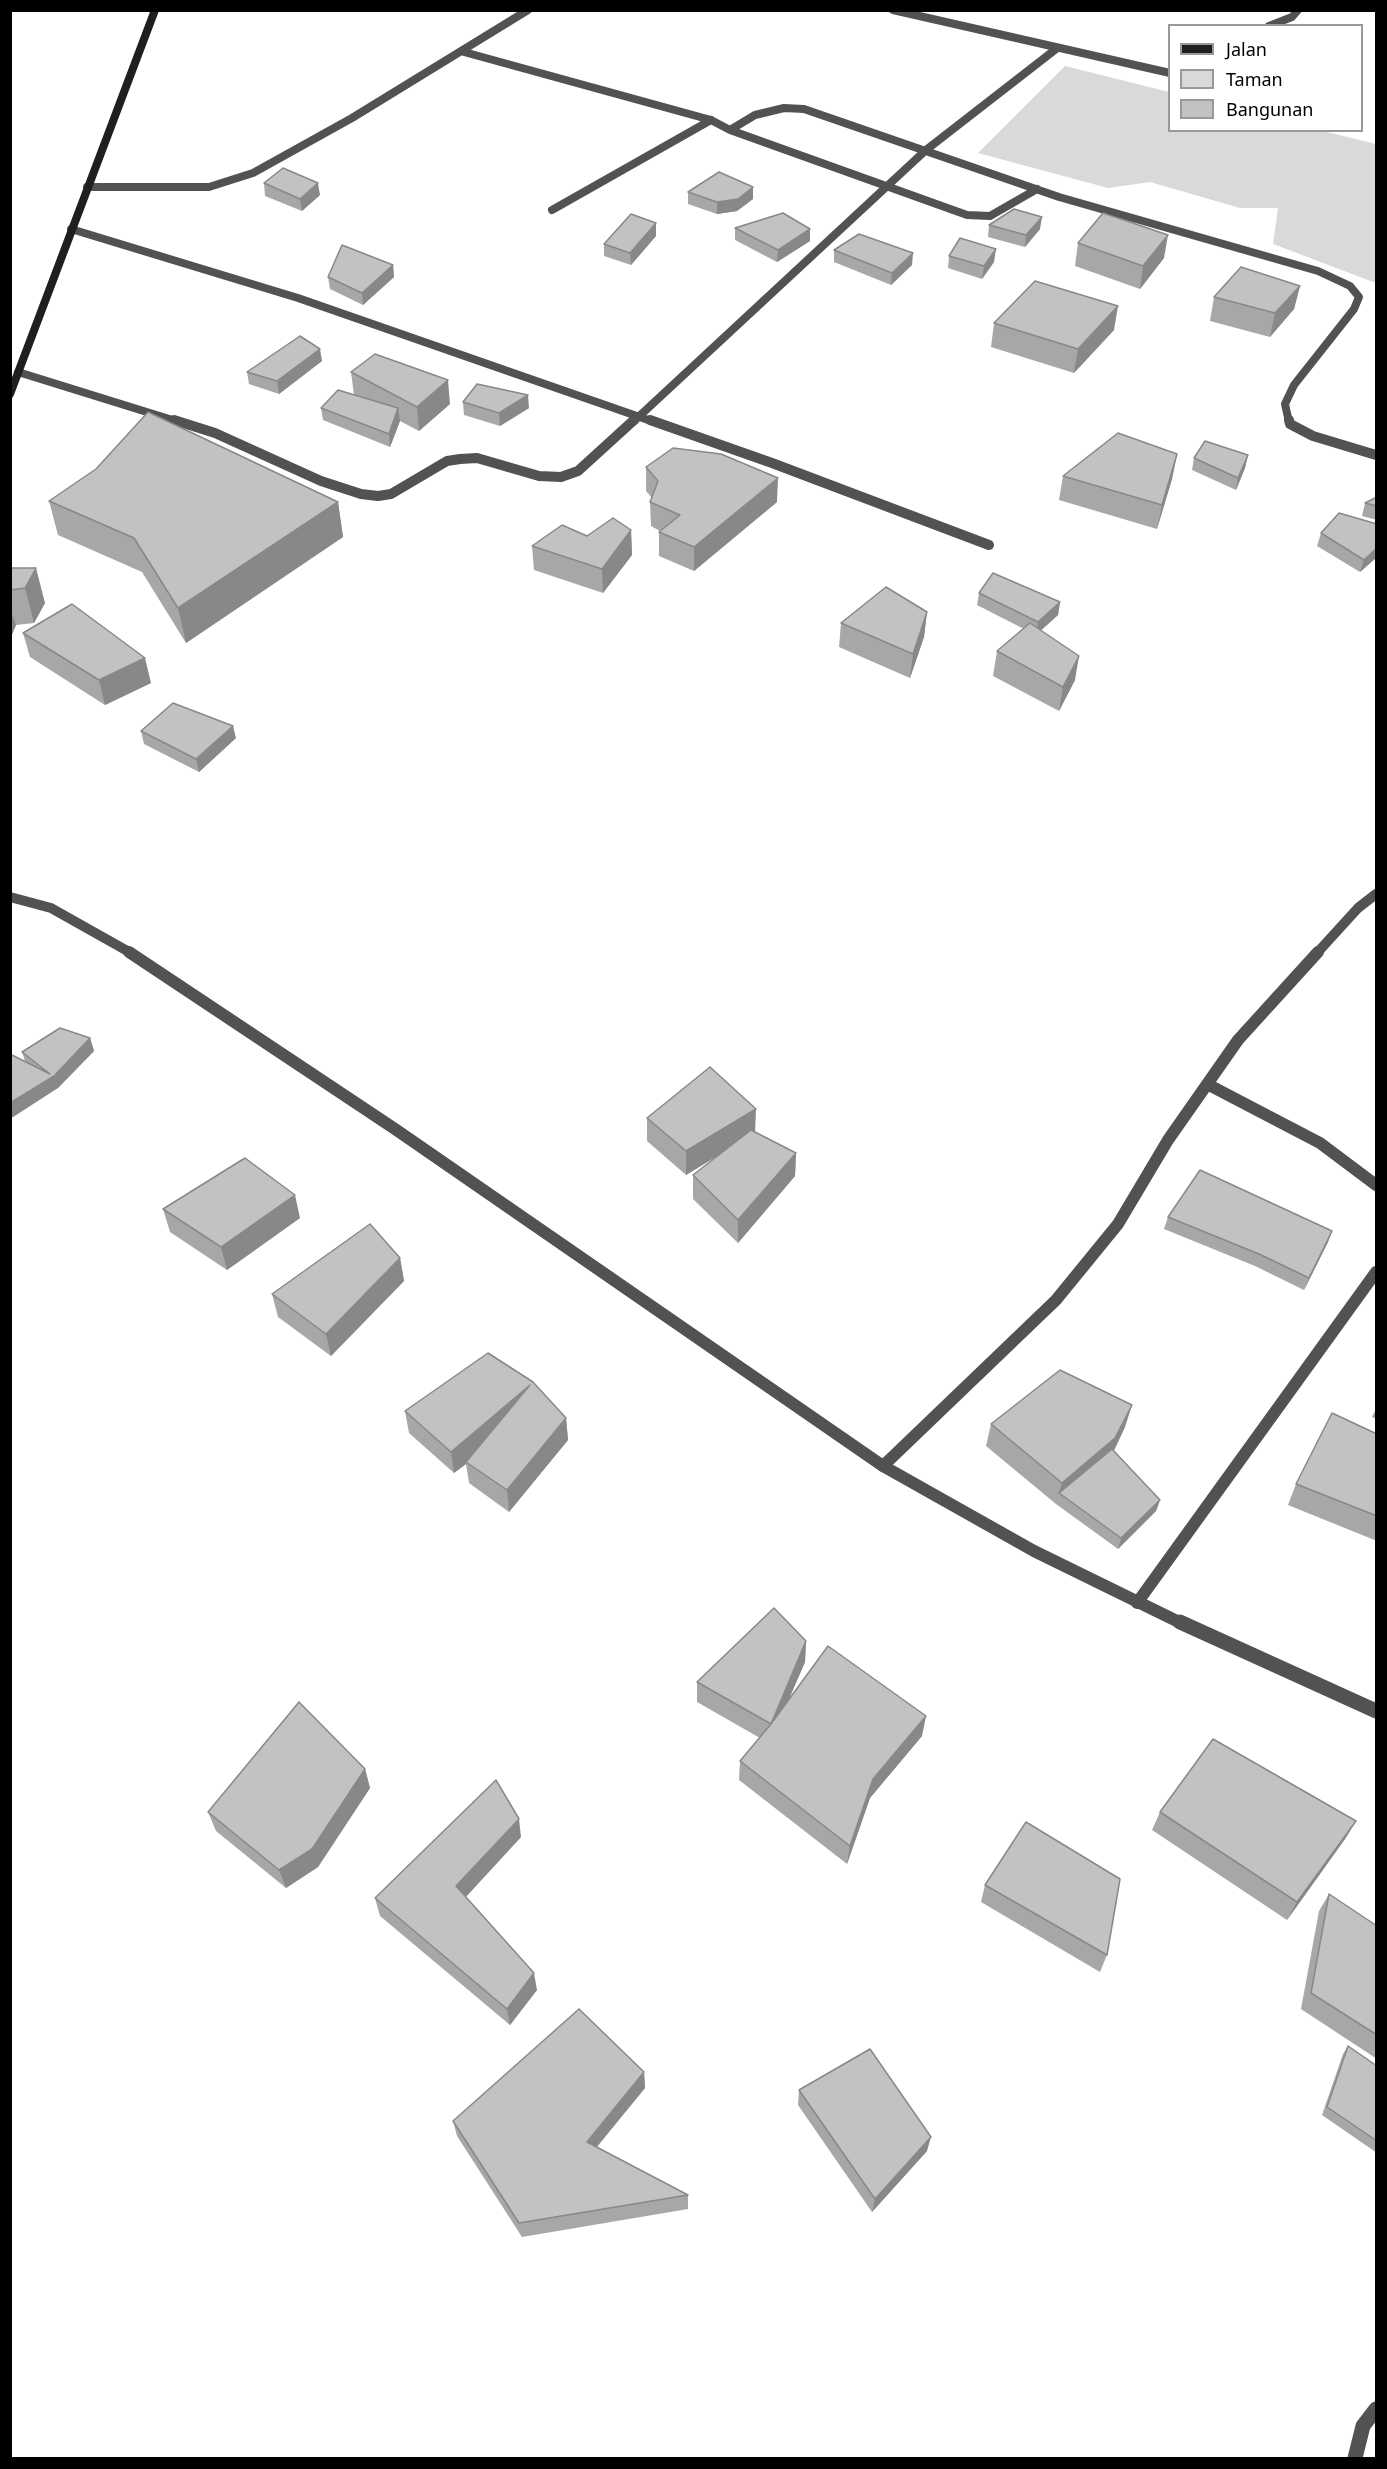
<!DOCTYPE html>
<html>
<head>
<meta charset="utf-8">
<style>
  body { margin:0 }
  #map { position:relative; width:1387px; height:2469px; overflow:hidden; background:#fff; font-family:"Noto Sans",sans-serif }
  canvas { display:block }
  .frame { position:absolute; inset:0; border:12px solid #000; pointer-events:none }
  .legend { position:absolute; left:1168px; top:24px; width:195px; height:108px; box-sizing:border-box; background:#fff; border:2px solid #999; margin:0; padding:8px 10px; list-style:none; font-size:18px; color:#000 }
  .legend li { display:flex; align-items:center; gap:12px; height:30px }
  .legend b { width:30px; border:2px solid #999 }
</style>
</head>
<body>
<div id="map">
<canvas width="1387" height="2469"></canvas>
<div class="frame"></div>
<ul class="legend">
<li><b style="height:8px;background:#1f1f1f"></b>Jalan</li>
<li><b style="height:16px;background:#d9d9d9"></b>Taman</li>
<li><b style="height:16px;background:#c2c2c2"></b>Bangunan</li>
</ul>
</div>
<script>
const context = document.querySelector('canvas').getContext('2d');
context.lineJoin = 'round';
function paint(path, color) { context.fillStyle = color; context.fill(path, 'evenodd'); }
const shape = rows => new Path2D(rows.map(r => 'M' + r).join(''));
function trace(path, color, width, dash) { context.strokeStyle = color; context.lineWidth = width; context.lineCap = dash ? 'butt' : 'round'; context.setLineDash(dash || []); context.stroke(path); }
const green = shape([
  [1065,66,1169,92,1170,130,1323,131,1376,144,1376,283,1273,244,1278,208,1240,208,1150,182,1108,188,978,153]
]);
const minorFar3 = shape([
  [893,10,1170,73],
  [1269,26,1292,17,1298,10],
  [464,52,711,120,730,130,755,115,784,108,804,109,1059,197,1318,271,1350,286,1359,297,1354,309,1294,385,1285,404,1289,422],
  [730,130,967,215,990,216,1037,189],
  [87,187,209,187,253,173,352,118,528,10],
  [552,210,711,120],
  [71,229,298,298,654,422],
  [18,372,179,422],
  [633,422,926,150,1056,49]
]);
const minorFar2 = shape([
  [174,420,215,433,321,481,361,494,378,496,391,494,447,461,460,459,477,458,539,476,561,477,578,471,634,420],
  [650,420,772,463,989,545],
  [1289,420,1290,424,1313,436,1376,455],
  [1317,953,1358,908,1376,894]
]);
const minorFar1 = shape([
  [1207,1084,1320,1143,1376,1185],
  [883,1466,1056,1300,1118,1224,1168,1140,1238,1040,1318,952],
  [1137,1603,1376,1272]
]);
const minor = shape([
  [1355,2458,1363,2426,1376,2409]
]);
const tertiaryFar2 = shape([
  [10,897,51,908,131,953]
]);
const tertiaryFar1 = shape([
  [129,952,395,1129,883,1466,1034,1551,1183,1624]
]);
const tertiary = shape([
  [1180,1622,1376,1711]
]);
const secondary = shape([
  [10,394,155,10]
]);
const wall = shape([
  [264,183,320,195,302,211,265,196],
  [688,192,753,199,737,211,717,214,688,204],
  [656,223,656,236,631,265,604,256,604,244],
  [989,225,1040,229,1025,247,988,237],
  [735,228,810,241,777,262,735,240],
  [1078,243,1164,258,1140,289,1075,266],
  [834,250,912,265,891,285,834,262],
  [949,256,994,262,982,279,948,268],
  [393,265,394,277,363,305,330,289,328,277],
  [1300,286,1294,309,1270,337,1210,321,1214,297],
  [994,323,1114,330,1074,373,991,347],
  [322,361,279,394,249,384,247,372],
  [351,372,450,404,419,431,400,421,390,447,323,420,321,408,354,395],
  [463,402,529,408,500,426,464,415],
  [1177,454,1172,479,1157,529,1059,500,1063,476],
  [1248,455,1245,468,1236,490,1192,470,1194,458],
  [646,467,777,502,694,571,659,556,659,532,660,531,651,526,650,502,652,498,646,491],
  [1377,497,1377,520,1362,516,1365,503],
  [49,501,338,502,343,537,186,643,142,572,58,535],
  [1377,524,1377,557,1360,572,1317,546,1321,533],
  [631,530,632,555,603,593,534,570,532,546],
  [10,568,45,603,34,623,16,625,10,639],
  [979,593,1060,602,1058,615,1041,630,1075,680,1059,711,993,676,997,651,1024,629,977,605],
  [927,612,924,637,910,678,839,647,841,623],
  [23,633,151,683,105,705,30,657],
  [141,731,236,738,199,772,144,744],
  [90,1038,94,1051,58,1088,25,1061,22,1052],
  [647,1118,755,1132,796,1153,795,1176,738,1243,693,1199,693,1175,722,1153,686,1175,647,1141],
  [163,1209,300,1218,227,1270,170,1232],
  [1168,1217,1332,1231,1328,1242,1304,1290,1255,1266,1164,1229],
  [400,1258,404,1281,331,1356,278,1317,272,1294],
  [1377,1407,1377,1419,1372,1417],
  [405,1411,566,1418,568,1440,509,1512,469,1483,466,1464,454,1473,409,1433],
  [991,1424,1125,1427,1114,1451,1160,1500,1156,1511,1118,1549,1056,1504,986,1446],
  [1377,1434,1377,1541,1288,1505,1296,1484],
  [806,1641,805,1662,788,1701,922,1736,870,1798,847,1864,739,1780,740,1761,760,1738,697,1702,697,1682],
  [365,1769,370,1788,318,1867,286,1888,216,1831,208,1812],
  [1160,1812,1356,1821,1345,1839,1287,1920,1152,1830],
  [521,1837,466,1897,537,1990,510,2025,380,1916,375,1898],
  [985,1885,1107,1955,1100,1972,981,1902],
  [1329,1894,1377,1926,1377,2059,1301,2009,1319,1911],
  [1348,2046,1377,2066,1377,2153,1322,2115,1343,2054],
  [644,2072,645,2088,597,2147,688,2195,688,2209,522,2237,457,2136,453,2121],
  [799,2090,927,2151,872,2212,798,2105]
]);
const shadedWall = shape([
  [318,183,320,195,302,211,300,199],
  [753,187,753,199,737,211,717,214,717,202],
  [1042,217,1040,229,1025,247,1026,235],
  [656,223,656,236,631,265,630,253],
  [810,229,810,241,777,262,778,250],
  [1168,235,1164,258,1140,289,1143,266],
  [996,249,994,262,982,279,984,266],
  [913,253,912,265,891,285,892,273],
  [393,265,394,277,363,305,362,293],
  [1300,286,1294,309,1270,337,1275,313],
  [1118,306,1114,330,1074,373,1078,349],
  [320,349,322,361,279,394,277,381],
  [448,380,450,404,419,431,417,407],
  [528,395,529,408,500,426,499,413],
  [398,408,400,421,390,447,389,434],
  [1177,454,1172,479,1157,529,1162,505],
  [1248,455,1245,468,1236,490,1238,478],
  [778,478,777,502,694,571,694,547],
  [338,502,343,537,186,643,178,608],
  [631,530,632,555,603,593,602,569],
  [1377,548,1377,557,1360,572,1364,560],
  [36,568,45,603,34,623,25,588],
  [1060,602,1058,615,1036,635,1038,622],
  [10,608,16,625,10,639],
  [927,612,924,637,910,678,913,654],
  [1079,656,1075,680,1059,711,1063,687],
  [145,658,151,683,105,705,99,680],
  [233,726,236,738,199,772,196,759],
  [90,1038,94,1051,58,1088,10,1119,10,1103],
  [756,1109,755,1133,686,1175,686,1151],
  [796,1153,795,1176,738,1243,738,1220],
  [295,1195,300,1218,227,1270,221,1247],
  [1332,1231,1328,1242,1304,1290,1309,1278],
  [400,1258,404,1281,331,1356,326,1334],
  [530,1385,466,1462,466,1464,454,1473,451,1452],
  [1132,1405,1125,1427,1109,1460,1059,1493,1062,1483],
  [566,1418,568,1440,509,1512,507,1490],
  [1160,1500,1156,1511,1118,1549,1121,1538],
  [806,1641,805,1662,770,1743,771,1724],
  [926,1716,922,1736,870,1798,847,1864,850,1846,873,1779],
  [365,1769,370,1788,318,1867,286,1888,279,1870],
  [519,1819,521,1837,460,1903,456,1886],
  [1356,1821,1345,1839,1287,1920,1297,1902],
  [534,1973,537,1990,510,2025,507,2009],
  [644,2072,645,2088,589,2156,587,2142],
  [931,2137,927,2151,872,2212,875,2199]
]);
const building = shape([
  [283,168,318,183,300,199,264,183,283,168],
  [719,172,753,187,738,199,717,202,688,192,719,172],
  [1014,209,1042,217,1026,235,989,225,1014,209],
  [783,213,810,229,778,250,735,228,783,213],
  [1103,213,1168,235,1143,266,1078,243,1103,213],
  [631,214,656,223,630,253,604,244,631,214],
  [859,234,913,253,892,273,834,250,859,234],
  [960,238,996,249,984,266,949,256,960,238],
  [342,245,393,265,362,293,328,277,342,245],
  [1241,267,1300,286,1275,313,1214,297,1241,267],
  [1035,281,1118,306,1078,349,994,323,1035,281],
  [300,336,320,349,277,381,247,372,300,336],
  [375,354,448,380,417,407,351,372,375,354],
  [477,384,528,395,499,413,463,402,477,384],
  [338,390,398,408,389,434,321,408,338,390],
  [148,412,338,502,178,608,134,538,49,501,96,469,148,412],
  [1118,433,1177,454,1162,505,1063,476,1118,433],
  [1205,441,1248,455,1238,478,1194,458,1205,441],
  [673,448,721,454,778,478,694,547,659,532,680,515,650,502,658,481,646,467,673,448],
  [1377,497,1377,506,1365,503,1377,497],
  [1339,513,1377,524,1377,548,1364,560,1321,533,1339,513],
  [613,518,631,530,602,569,532,546,562,525,587,536,613,518],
  [10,568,36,568,25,588,10,590,10,568],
  [993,573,1060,602,1038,622,979,593,993,573],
  [886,587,927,612,913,654,841,623,886,587],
  [72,604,145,658,99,680,23,633,72,604],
  [1030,623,1079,656,1063,687,997,651,1030,623],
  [173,703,233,726,196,759,141,731,173,703],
  [60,1028,90,1038,54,1076,10,1103,10,1054,50,1074,22,1052,60,1028],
  [710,1067,756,1109,686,1151,647,1118,710,1067],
  [751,1130,796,1153,738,1220,693,1175,751,1130],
  [245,1158,295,1195,221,1247,163,1209,245,1158],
  [1200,1170,1332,1231,1309,1278,1259,1254,1168,1217,1200,1170],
  [370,1224,400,1258,326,1334,272,1294,370,1224],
  [488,1353,533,1382,566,1418,507,1490,466,1462,530,1385,451,1452,405,1411,488,1353],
  [1060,1370,1132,1405,1115,1438,1062,1483,991,1424,1060,1370],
  [1332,1413,1377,1434,1377,1516,1296,1484,1332,1413],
  [1112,1449,1160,1500,1121,1538,1059,1493,1112,1449],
  [774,1608,806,1641,771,1724,828,1646,926,1716,873,1779,850,1846,740,1761,771,1724,697,1682,774,1608],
  [299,1702,365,1769,312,1849,279,1870,208,1812,299,1702],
  [1213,1739,1356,1821,1297,1902,1160,1812,1213,1739],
  [496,1780,519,1819,456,1886,534,1973,507,2009,375,1898,496,1780],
  [1026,1822,1120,1879,1107,1955,985,1885,1026,1822],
  [1329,1894,1377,1926,1377,2035,1311,1993,1329,1894],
  [579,2009,644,2072,587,2142,688,2195,519,2223,453,2121,579,2009],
  [1348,2046,1377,2066,1377,2141,1327,2107,1348,2046],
  [870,2049,931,2137,875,2199,799,2090,870,2049]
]);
paint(green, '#d9d9d9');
trace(minorFar3, '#525252', 8);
trace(minorFar2, '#525252', 10);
trace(minorFar1, '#525252', 12);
trace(minor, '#525252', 15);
trace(tertiaryFar2, '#525252', 10);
trace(tertiaryFar1, '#525252', 12);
trace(tertiary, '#525252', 15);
trace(secondary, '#1f1f1f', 8);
paint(wall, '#a7a7a7');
paint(shadedWall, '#888');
paint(building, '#c2c2c2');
trace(building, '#888', 1.5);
</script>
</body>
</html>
